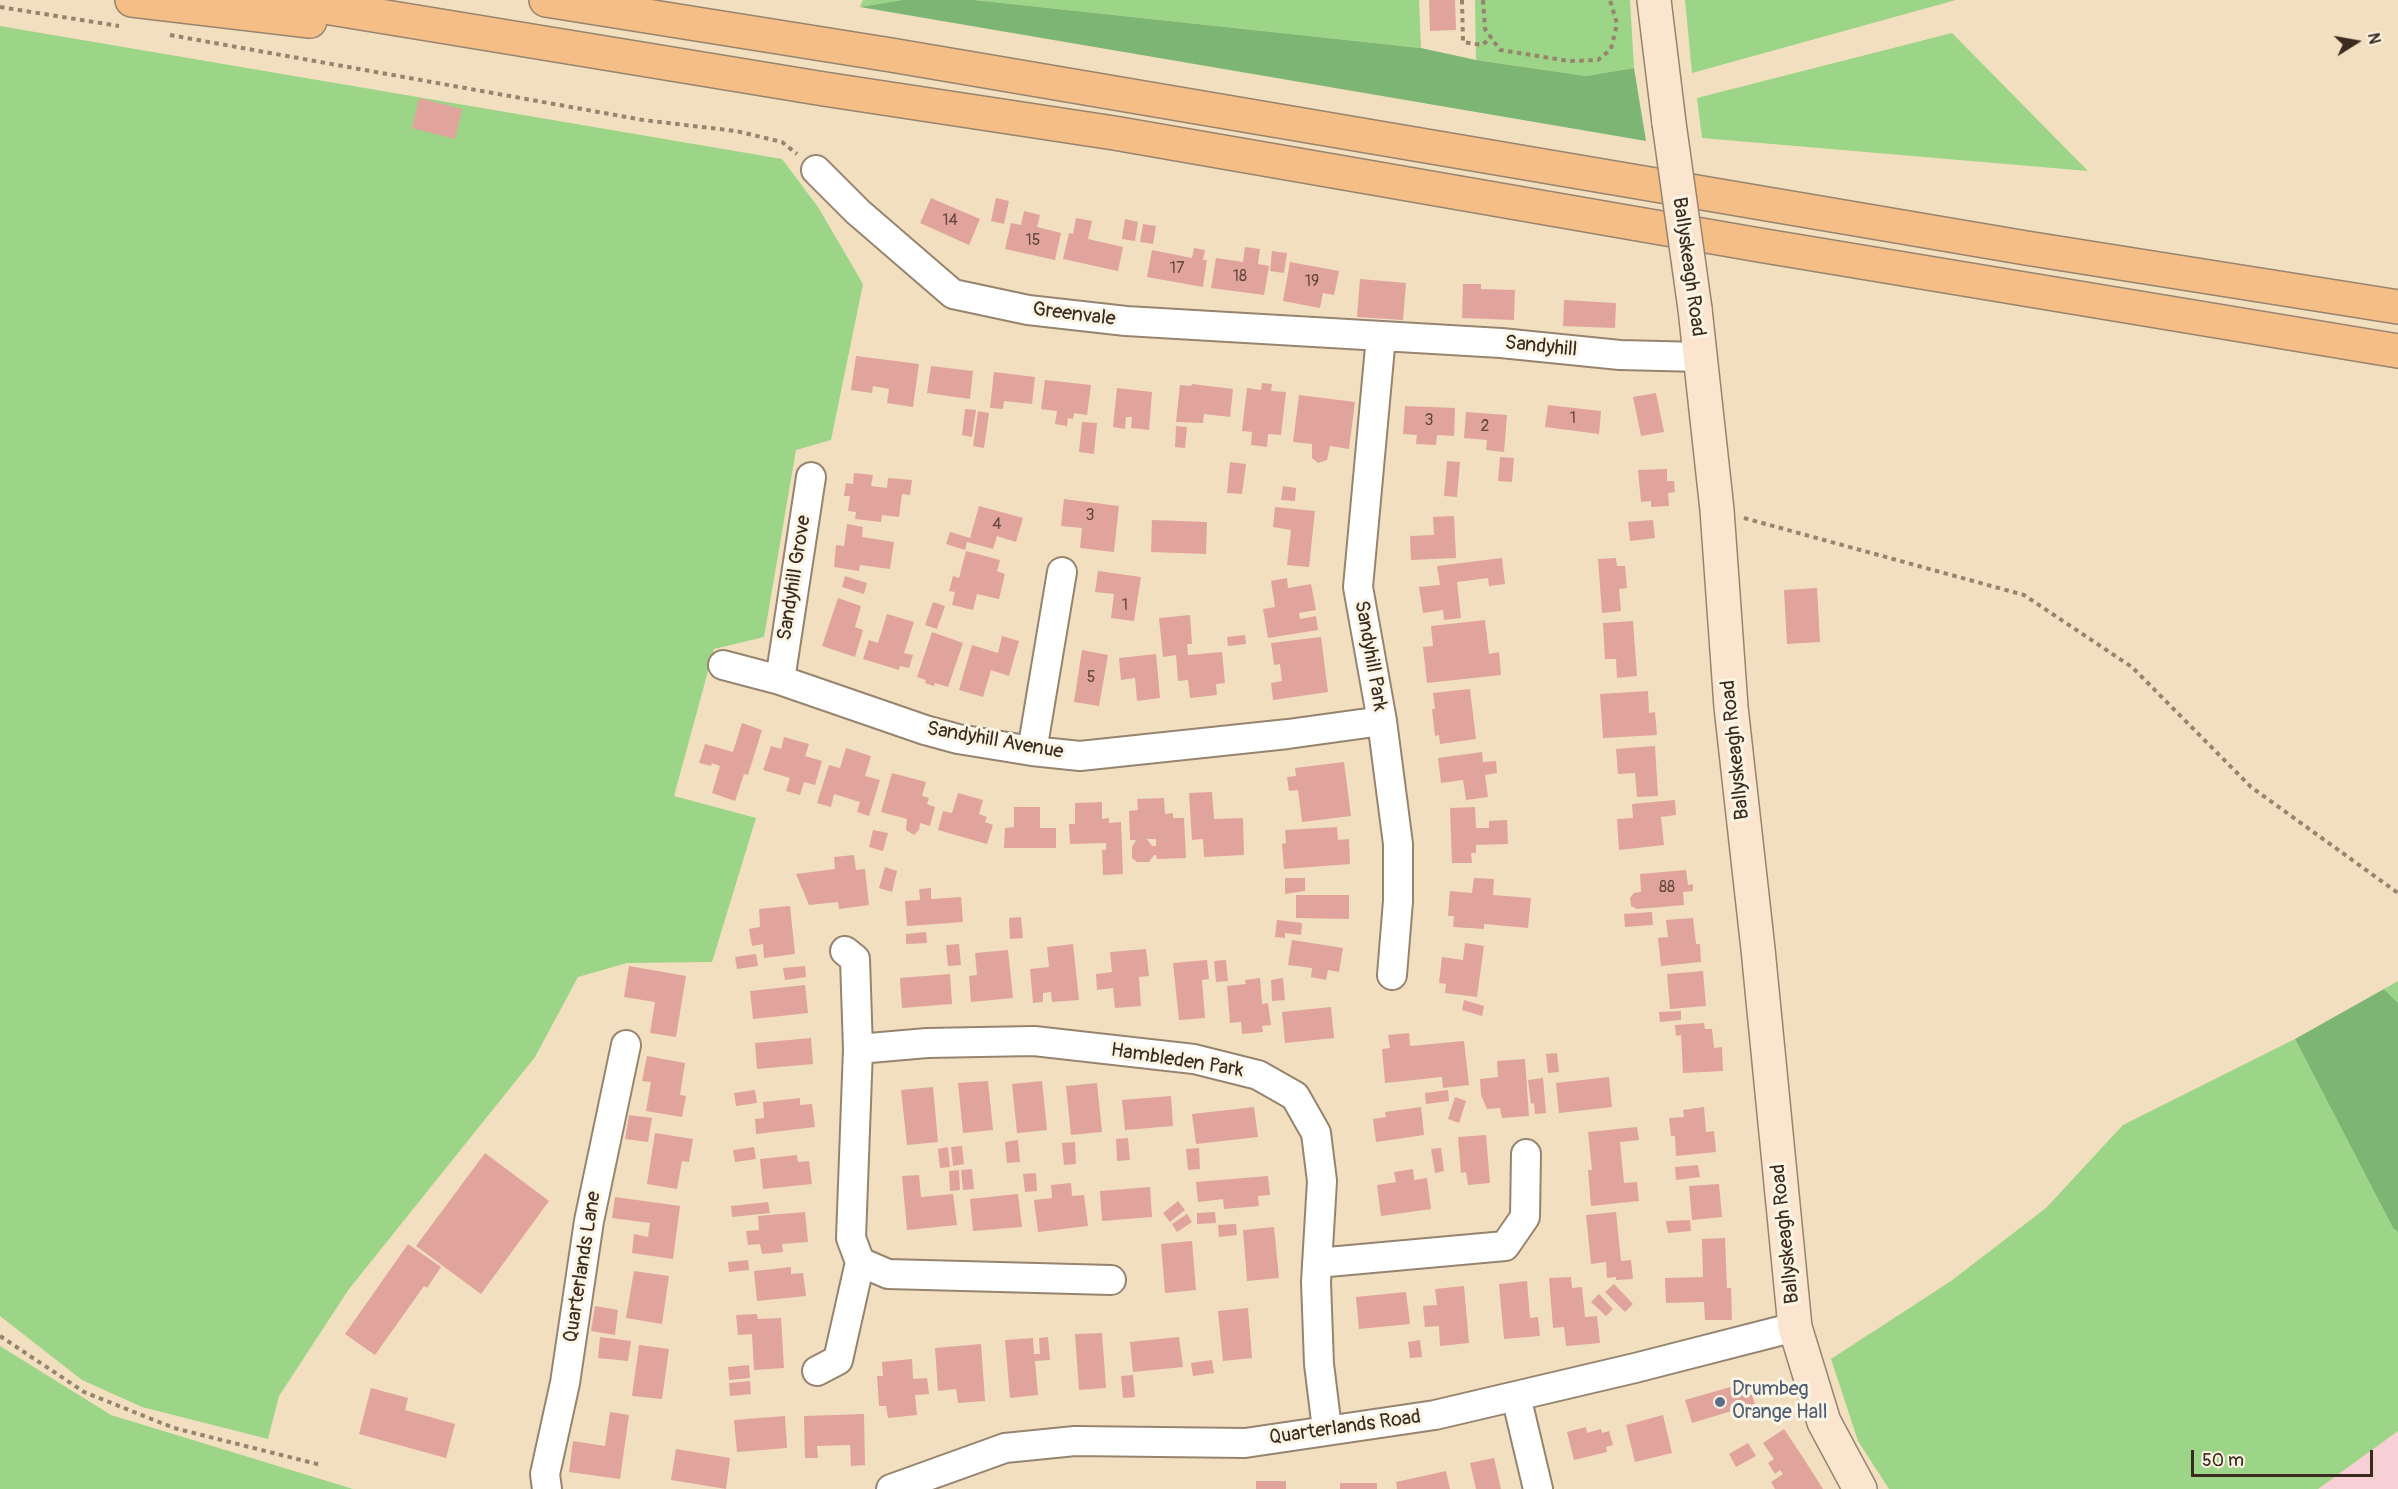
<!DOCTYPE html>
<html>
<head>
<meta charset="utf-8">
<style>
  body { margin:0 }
  #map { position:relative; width:2398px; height:1489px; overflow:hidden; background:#f2dfc0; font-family:Pangolin,sans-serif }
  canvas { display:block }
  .north { position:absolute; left:2326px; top:12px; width:60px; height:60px; -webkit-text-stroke:4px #fcf5e5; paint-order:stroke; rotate:79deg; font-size:16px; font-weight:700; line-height:24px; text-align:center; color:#3b2a1e }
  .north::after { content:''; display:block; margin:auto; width:21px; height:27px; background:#3b2a1e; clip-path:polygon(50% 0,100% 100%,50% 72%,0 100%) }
  .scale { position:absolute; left:2191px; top:1450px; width:182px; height:27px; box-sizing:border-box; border:3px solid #3b2a1e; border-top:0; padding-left:8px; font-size:18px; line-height:21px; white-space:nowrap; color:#3b2a1e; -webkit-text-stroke:4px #fcf5e5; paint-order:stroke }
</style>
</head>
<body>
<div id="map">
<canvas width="2398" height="1489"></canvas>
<div class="north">N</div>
<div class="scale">50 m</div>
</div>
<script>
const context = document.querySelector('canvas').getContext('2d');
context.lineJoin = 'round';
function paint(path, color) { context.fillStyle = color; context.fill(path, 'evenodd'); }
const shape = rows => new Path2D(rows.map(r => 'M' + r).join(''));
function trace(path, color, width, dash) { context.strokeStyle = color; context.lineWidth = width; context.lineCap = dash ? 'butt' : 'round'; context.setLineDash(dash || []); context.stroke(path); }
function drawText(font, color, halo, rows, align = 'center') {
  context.font = font + ' Pangolin,sans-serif'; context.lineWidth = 6; context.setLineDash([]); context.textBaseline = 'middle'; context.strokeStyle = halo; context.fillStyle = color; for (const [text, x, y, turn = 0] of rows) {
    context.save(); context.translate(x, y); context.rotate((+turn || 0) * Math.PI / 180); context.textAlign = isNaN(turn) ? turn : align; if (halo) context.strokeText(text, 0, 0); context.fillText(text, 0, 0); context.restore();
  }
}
const built = shape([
  [2398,1431,2398,1489,2318,1489]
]);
const green = shape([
  [863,0,902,0,860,7],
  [974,0,1419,0,1421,48],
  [1475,0,1630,0,1634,68,1586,76,1476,60],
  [1685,0,1956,0,1692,73],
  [0,26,782,159,818,207,863,284,831,440,796,450,764,637,714,649,674,796,756,818,712,962,627,963,578,977,535,1057,349,1289,279,1396,268,1439,142,1407,82,1380,0,1316],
  [1952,33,2088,171,1702,138,1697,98],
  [2398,981,2398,1003,2384,989],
  [2295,1039,2393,1228,2398,1232,2398,1431,2318,1489,1889,1489,1858,1441,1831,1359,1951,1281,2046,1208,2123,1125],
  [0,1346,111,1415,353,1489,0,1489]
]);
const forest = shape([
  [902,0,974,0,1421,48,1476,60,1586,76,1634,68,1646,141,860,7],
  [2384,989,2398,1003,2398,1232,2393,1228,2295,1039]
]);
const building = shape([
  [1429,0,1455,0,1456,30,1430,31],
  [419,98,462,109,455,139,412,128],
  [931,198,980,219,969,245,920,223],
  [996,198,1009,201,1004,224,991,221],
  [1024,211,1040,215,1037,227,1061,233,1055,260,1005,249,1011,223,1021,225],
  [1076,218,1092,221,1088,239,1123,247,1118,271,1063,259,1069,233,1073,234],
  [1125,219,1138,222,1135,241,1122,239],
  [1143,224,1156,226,1153,244,1140,242],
  [1245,247,1260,249,1258,264,1269,266,1264,295,1211,288,1216,258,1243,262],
  [1194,248,1205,250,1203,260,1207,260,1203,287,1147,277,1152,250,1192,258],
  [1272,251,1287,253,1284,273,1270,271],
  [1290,262,1339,271,1334,295,1323,293,1320,308,1283,301],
  [1360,279,1406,283,1403,320,1357,317],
  [1463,284,1481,284,1481,289,1515,290,1514,320,1462,318],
  [1564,300,1616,303,1615,328,1563,326],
  [856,356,919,364,913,407,887,403,889,389,873,386,872,393,851,390],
  [931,366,973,371,970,399,927,393],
  [994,372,1035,377,1032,404,1004,401,1003,409,990,408],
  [1045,380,1091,385,1087,415,1074,413,1073,419,1068,418,1067,426,1055,424,1057,411,1041,409],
  [1262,383,1272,384,1271,391,1286,392,1281,435,1268,434,1267,447,1251,445,1252,432,1242,431,1247,388,1261,390],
  [1192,384,1233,389,1230,417,1204,414,1203,423,1176,422,1180,385,1191,386],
  [1117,388,1152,392,1149,430,1131,428,1132,417,1126,417,1125,429,1113,427],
  [1656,393,1664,432,1641,436,1633,397],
  [1299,395,1355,402,1349,449,1330,446,1327,460,1318,463,1312,458,1312,444,1293,442],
  [1548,405,1601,411,1599,434,1545,427],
  [1405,406,1455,408,1454,436,1437,435,1436,445,1416,444,1417,435,1403,434],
  [965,409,976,410,972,437,962,435],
  [978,411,989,413,984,448,973,446],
  [1466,412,1507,415,1504,452,1486,450,1487,440,1464,438],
  [1082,422,1097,423,1094,454,1079,452],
  [1176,426,1187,427,1185,448,1175,447],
  [1500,457,1514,458,1512,482,1498,481],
  [1447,461,1460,462,1457,497,1444,496],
  [1230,462,1246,464,1242,494,1227,493],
  [1667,469,1667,481,1674,481,1675,492,1668,493,1669,506,1651,507,1651,501,1641,502,1638,470],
  [854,473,873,475,871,486,887,488,888,478,912,480,910,495,902,494,899,517,882,515,881,522,855,519,856,512,848,511,850,496,844,496,846,483,853,484],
  [1283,486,1296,488,1295,501,1281,500],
  [1064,499,1119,506,1114,552,1080,548,1082,528,1061,526],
  [979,506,1023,518,1016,542,997,536,993,549,967,542,965,550,946,544,950,532,970,538],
  [1275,507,1315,511,1309,567,1287,565,1291,530,1273,527],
  [1454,516,1456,558,1411,560,1410,536,1434,535,1433,517],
  [1152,520,1207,522,1206,554,1151,552],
  [1653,520,1655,538,1630,541,1628,522],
  [847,524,863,527,862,537,894,542,890,569,860,565,859,571,834,567,836,545,844,546],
  [966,551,1000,560,997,571,1005,574,999,599,977,594,973,610,952,605,955,592,949,591,953,576,959,578],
  [1502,558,1505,584,1489,586,1488,578,1457,582,1461,618,1444,620,1443,610,1423,613,1419,587,1440,585,1437,566],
  [1616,558,1617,566,1625,566,1627,588,1619,589,1621,611,1602,613,1598,559],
  [1098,571,1141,577,1134,621,1111,618,1114,594,1095,592],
  [845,576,867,583,864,594,842,587],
  [1287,578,1288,588,1311,584,1316,610,1299,613,1300,619,1316,616,1318,630,1268,638,1263,609,1275,607,1271,581],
  [1817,588,1820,642,1787,644,1784,590],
  [838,598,861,606,855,627,863,630,855,657,822,646],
  [933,602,945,606,937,629,925,625],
  [887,614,914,622,904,653,913,655,909,668,900,666,899,670,863,659,869,640,878,643],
  [1190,615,1192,644,1187,644,1188,655,1222,652,1225,683,1216,684,1217,695,1190,698,1188,680,1178,681,1176,655,1163,657,1159,618],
  [1485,620,1489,654,1499,652,1501,675,1427,683,1423,647,1433,646,1431,626],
  [1633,621,1637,676,1617,678,1616,659,1605,659,1603,623],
  [932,632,963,643,948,687,935,683,934,686,925,683,926,680,917,677],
  [1245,635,1246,644,1228,646,1227,637],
  [1002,636,1019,641,1009,676,991,670,983,697,959,690,972,645,998,653],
  [1321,637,1328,692,1273,700,1271,683,1282,681,1280,664,1274,665,1271,643],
  [1082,650,1108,655,1099,706,1074,702],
  [1156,654,1160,698,1137,701,1135,678,1121,680,1119,658],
  [1470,689,1476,739,1440,744,1439,735,1435,736,1432,709,1435,709,1433,693],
  [1648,691,1649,713,1655,712,1657,735,1603,738,1600,694],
  [742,723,762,730,748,775,744,774,735,801,712,793,720,766,712,763,711,766,699,763,705,744,733,752],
  [784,737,809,744,805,756,822,761,815,785,804,782,800,795,786,791,790,778,763,770,771,746,781,749],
  [1655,746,1658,796,1637,797,1635,773,1618,774,1616,749],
  [846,748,871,756,865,776,880,780,869,816,857,812,860,802,834,794,831,807,817,803,829,765,840,768],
  [1482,752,1483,762,1496,761,1497,773,1485,775,1488,797,1466,800,1463,780,1441,783,1438,758],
  [1344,762,1351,816,1302,822,1298,790,1289,791,1287,777,1296,776,1295,768],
  [892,773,926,782,922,796,929,798,927,804,935,807,930,826,920,823,919,830,914,835,906,830,907,819,881,812],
  [1212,792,1214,819,1243,818,1244,855,1204,857,1203,839,1192,840,1189,793],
  [958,793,983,800,979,814,987,817,985,822,993,825,987,844,938,830,943,811,952,813],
  [1164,798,1165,814,1173,813,1173,818,1184,818,1186,858,1157,859,1156,855,1154,855,1149,862,1137,862,1132,858,1132,847,1136,840,1130,840,1129,811,1138,810,1137,799],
  [1147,839,1156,839,1156,846,1152,846],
  [1675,800,1676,815,1661,817,1664,845,1619,850,1617,819,1633,818,1632,804],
  [1102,802,1102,819,1109,818,1109,823,1121,822,1123,874,1103,875,1102,850,1106,850,1106,843,1070,844,1069,824,1075,824,1075,803],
  [1014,807,1040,807,1040,828,1056,828,1056,848,1004,848,1005,828,1014,827],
  [1475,807,1476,828,1489,828,1489,821,1507,820,1508,844,1476,845,1476,853,1471,853,1472,863,1452,863,1450,808],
  [1337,827,1338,840,1349,839,1350,864,1284,869,1282,844,1286,843,1285,830],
  [873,830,888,833,883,851,869,847],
  [854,855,856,870,865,869,869,905,839,909,838,902,809,905,796,874,835,869,834,857],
  [885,867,897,871,892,892,879,888],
  [1686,870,1688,885,1693,884,1693,891,1683,892,1684,905,1637,909,1631,906,1630,898,1634,893,1641,892,1640,874],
  [1285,878,1305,878,1305,891,1285,894],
  [1474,878,1494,879,1493,895,1531,898,1528,928,1484,924,1484,929,1453,927,1454,916,1448,916,1450,891,1472,893],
  [931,888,931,899,961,897,963,922,907,926,905,901,920,900,919,889],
  [1296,895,1349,895,1349,919,1296,918],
  [790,906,795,954,764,958,763,944,752,946,749,929,760,927,759,909],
  [1652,912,1653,925,1625,927,1624,914],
  [1021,917,1023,938,1010,939,1009,918],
  [1693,918,1696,944,1700,944,1701,962,1661,966,1658,938,1668,937,1666,920],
  [1277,920,1302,923,1301,935,1285,933,1285,938,1275,937],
  [926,932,927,943,906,944,906,934],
  [1292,940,1343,948,1339,972,1328,970,1326,980,1311,977,1312,968,1288,965],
  [1465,943,1484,946,1477,997,1445,993,1446,984,1439,983,1442,957,1463,960],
  [959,944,961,965,948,966,946,945],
  [1073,944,1079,1000,1052,1002,1051,992,1043,993,1043,1002,1033,1003,1030,969,1049,967,1047,947],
  [1146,949,1149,976,1139,977,1141,1006,1115,1008,1113,988,1097,990,1096,974,1112,972,1110,952],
  [1008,950,1013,998,971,1002,969,976,977,975,975,953],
  [756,954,758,966,737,969,735,957],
  [1207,960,1209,979,1202,980,1205,1018,1179,1020,1173,963],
  [1226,960,1228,981,1216,982,1214,961],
  [629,966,686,976,676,1037,650,1033,655,1002,624,997],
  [805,966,806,977,785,980,783,968],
  [1703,971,1706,1006,1670,1009,1667,974],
  [950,974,952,1004,902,1008,900,978],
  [1260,978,1262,1004,1268,1003,1271,1025,1262,1026,1263,1032,1242,1034,1241,1022,1230,1023,1227,986,1246,984,1245,980],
  [1283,978,1285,1000,1272,1001,1271,980],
  [805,985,808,1013,753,1019,750,991],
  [1464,1000,1484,1006,1482,1016,1462,1010],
  [1331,1007,1334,1038,1285,1043,1282,1012],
  [1681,1011,1681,1020,1660,1022,1659,1012],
  [1704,1023,1705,1029,1712,1029,1714,1048,1722,1047,1723,1071,1683,1073,1681,1035,1676,1036,1675,1025],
  [1409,1033,1410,1046,1464,1041,1469,1085,1443,1088,1442,1077,1385,1083,1382,1049,1390,1048,1388,1035],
  [811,1038,813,1064,757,1069,755,1043],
  [1557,1053,1559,1072,1548,1073,1546,1054],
  [647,1056,685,1063,680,1095,686,1096,682,1117,646,1111,651,1082,642,1081],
  [1525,1059,1529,1116,1502,1118,1500,1108,1487,1109,1481,1095,1480,1079,1498,1077,1497,1061],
  [1609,1077,1612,1107,1559,1113,1556,1083],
  [1543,1078,1546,1113,1535,1114,1534,1103,1531,1104,1528,1080],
  [988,1081,993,1130,963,1133,958,1083],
  [1042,1081,1047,1130,1017,1133,1012,1084],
  [1097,1083,1102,1132,1071,1135,1066,1086],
  [933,1087,938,1142,907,1145,901,1090],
  [755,1090,757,1103,736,1106,734,1093],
  [1448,1090,1449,1101,1426,1104,1425,1093],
  [1171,1096,1173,1126,1125,1130,1122,1100],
  [1455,1097,1466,1101,1459,1123,1448,1119],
  [800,1098,800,1105,812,1104,815,1127,756,1134,755,1119,764,1118,763,1102],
  [1254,1107,1258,1137,1196,1144,1192,1114],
  [1421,1107,1424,1135,1376,1142,1373,1119,1386,1117,1385,1112],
  [1704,1107,1706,1132,1714,1131,1716,1152,1676,1156,1675,1136,1671,1136,1669,1118,1684,1117,1683,1110],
  [629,1115,652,1118,648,1142,625,1139],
  [1637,1127,1639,1140,1620,1142,1624,1183,1637,1182,1639,1201,1591,1206,1588,1170,1592,1170,1588,1132],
  [655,1133,693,1139,689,1162,682,1161,677,1189,647,1184],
  [1486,1135,1490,1183,1468,1185,1466,1172,1461,1173,1458,1137],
  [1128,1138,1130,1160,1117,1161,1116,1139],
  [1018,1140,1020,1162,1007,1163,1005,1142],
  [1075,1142,1076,1164,1064,1165,1062,1143],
  [962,1146,964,1164,953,1166,951,1147],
  [754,1147,756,1159,735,1162,733,1150],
  [948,1147,950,1167,940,1168,938,1149],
  [1199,1148,1200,1169,1188,1170,1186,1149],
  [1441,1148,1444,1171,1435,1173,1431,1149],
  [485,1153,549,1201,481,1294,416,1246],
  [797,1155,798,1162,809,1161,812,1184,763,1189,760,1159],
  [1698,1165,1700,1177,1676,1180,1675,1167],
  [972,1169,974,1189,963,1190,961,1170],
  [1413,1169,1414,1180,1427,1178,1431,1209,1381,1216,1377,1185,1396,1182,1394,1172],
  [959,1170,960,1190,950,1191,949,1171],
  [1036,1173,1037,1191,1025,1192,1023,1174],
  [919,1175,921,1197,953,1194,957,1225,907,1230,902,1176],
  [1268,1176,1270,1195,1258,1196,1259,1206,1224,1209,1223,1199,1198,1202,1196,1182],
  [1071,1183,1072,1196,1084,1195,1088,1226,1038,1232,1034,1200,1052,1198,1051,1185],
  [1719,1184,1722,1217,1692,1220,1689,1186],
  [1150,1187,1152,1217,1102,1221,1100,1191],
  [1018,1194,1022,1227,973,1231,970,1199],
  [615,1197,680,1206,673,1259,632,1253,634,1234,648,1237,650,1223,612,1218],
  [1178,1201,1185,1210,1170,1222,1163,1213],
  [768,1202,770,1213,732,1217,731,1206],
  [805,1212,808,1242,782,1244,783,1252,762,1254,760,1244,748,1245,746,1231,759,1230,758,1216],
  [1215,1212,1216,1223,1197,1224,1197,1213],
  [1616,1212,1621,1261,1631,1260,1633,1279,1616,1280,1616,1277,1607,1278,1606,1262,1591,1264,1586,1215],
  [1187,1214,1192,1222,1177,1232,1172,1224],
  [1690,1220,1691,1231,1668,1233,1666,1221],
  [1236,1224,1237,1235,1219,1237,1218,1225],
  [1274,1227,1279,1278,1247,1281,1243,1230],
  [1725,1238,1727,1288,1731,1288,1732,1320,1705,1320,1704,1302,1666,1303,1665,1278,1703,1277,1702,1239],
  [1192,1241,1196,1290,1165,1293,1161,1244],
  [408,1244,441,1267,427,1288,424,1286,375,1355,345,1334],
  [748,1260,749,1270,729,1272,728,1262],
  [791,1267,791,1274,803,1273,806,1296,757,1301,754,1271],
  [634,1271,669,1276,662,1324,626,1318],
  [1571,1277,1572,1288,1582,1287,1585,1317,1597,1316,1600,1343,1566,1346,1564,1327,1553,1328,1549,1278],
  [1527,1281,1530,1318,1538,1317,1540,1336,1504,1339,1499,1284],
  [1614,1284,1633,1304,1625,1312,1605,1292],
  [1464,1286,1469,1343,1440,1346,1439,1326,1425,1327,1423,1306,1437,1305,1435,1289],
  [1406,1292,1410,1324,1359,1329,1356,1297],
  [1599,1294,1613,1309,1606,1316,1591,1302],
  [595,1306,618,1310,615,1335,591,1331],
  [1248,1308,1252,1358,1223,1361,1218,1311],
  [757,1314,758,1319,781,1318,784,1368,754,1370,752,1334,738,1335,736,1315],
  [1102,1333,1106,1388,1079,1390,1075,1334],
  [600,1337,631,1341,628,1361,598,1358],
  [1048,1337,1050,1360,1035,1361,1038,1395,1010,1398,1005,1340,1033,1338,1034,1354,1040,1354,1039,1338],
  [1179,1337,1183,1367,1133,1372,1130,1342],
  [1420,1340,1422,1357,1410,1358,1408,1342],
  [981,1344,985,1401,958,1403,956,1389,938,1391,935,1348],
  [639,1345,669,1349,662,1399,632,1396],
  [912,1359,913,1379,927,1378,929,1394,915,1395,917,1415,888,1418,886,1406,879,1406,877,1376,883,1376,882,1362],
  [1212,1360,1214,1373,1193,1376,1191,1363],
  [749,1365,750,1378,729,1380,728,1367],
  [1133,1375,1135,1397,1123,1398,1121,1376],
  [750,1381,751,1394,730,1396,729,1383],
  [1748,1382,1755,1404,1692,1423,1685,1400],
  [371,1388,408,1398,405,1410,455,1424,446,1458,359,1434],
  [610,1412,629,1415,620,1479,569,1472,573,1441,605,1446],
  [864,1414,865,1465,851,1466,850,1445,817,1446,818,1458,805,1458,804,1416],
  [1663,1415,1672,1453,1635,1462,1626,1425],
  [785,1416,787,1448,737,1452,734,1420],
  [1586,1427,1587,1433,1601,1429,1602,1433,1609,1431,1613,1445,1606,1447,1607,1452,1574,1460,1567,1432],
  [1784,1429,1802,1456,1823,1489,1775,1489,1771,1482,1783,1474,1780,1470,1775,1474,1768,1463,1774,1459,1763,1443],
  [1748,1443,1756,1456,1736,1467,1729,1454],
  [676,1449,730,1458,726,1489,671,1480],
  [1494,1458,1501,1489,1476,1489,1470,1463],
  [1446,1471,1450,1489,1397,1489,1396,1482],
  [1256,1481,1286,1481,1286,1489,1256,1489],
  [1340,1483,1377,1483,1377,1489,1340,1489]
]);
const path = shape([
  [1462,0,1463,42,1482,45,1491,38],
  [1483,0,1485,29,1500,50,1569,61,1598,60,1611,49,1617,24,1610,0],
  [0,7,119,26],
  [170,35,643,120,736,131,782,142,797,154],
  [1744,518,2024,595,2132,667,2251,787,2398,893],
  [0,1336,84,1392,174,1428,321,1465]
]);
const minor = shape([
  [816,170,858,212,953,294,1028,310,1126,321,1501,343,1620,355,1701,357],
  [1381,336,1358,587,1382,721,1398,844,1398,901,1392,975],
  [723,665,780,680,925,730,958,739,1032,751,1080,756,1288,734,1382,721],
  [780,680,811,477],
  [1032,751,1062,572],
  [845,951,855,959,858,1049],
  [1317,1263,1505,1246,1525,1217,1526,1154],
  [1111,1280,888,1274,860,1262,851,1238,858,1049,927,1043,1034,1041,1194,1059,1258,1075,1295,1096,1316,1133,1322,1181,1316,1282,1319,1364,1327,1429],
  [817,1371,838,1360,860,1262],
  [1516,1396,1538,1489],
  [547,1489,545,1474,565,1383,589,1221,626,1045],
  [891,1489,1005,1448,1075,1441,1245,1443,1435,1415,1635,1368,1795,1327]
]);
const secondary = shape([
  [1654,0,1669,123],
  [1695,309,1717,510,1731,707,1758,949,1795,1327,1824,1422,1860,1489]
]);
const motorway = shape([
  [132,0,310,21],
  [282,0,824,89,1114,133,1759,245,2398,351],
  [546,0,891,55,2026,248,2398,307]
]);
const secondaryBridge = shape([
  [1669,123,1695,309]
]);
const markers = [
  [1720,1402,6,"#5c6f8a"]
];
const numberNames = [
  ["14",950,221],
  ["15",1033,241],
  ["17",1177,269],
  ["18",1240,277],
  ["19",1312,282],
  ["1",1573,419],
  ["3",1429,421],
  ["2",1485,427],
  ["3",1090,516],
  ["4",997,525],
  ["1",1125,606],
  ["5",1091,678],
  ["88",1667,888]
];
const streetNames = [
  ["Ballyskeagh Road",1688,267,82],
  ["Greenvale",1074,315,7],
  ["Sandyhill",1541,347,6],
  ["Sandyhill Grove",795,578,-81],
  ["Sandyhill Park",1370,656,80],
  ["Sandyhill Avenue",995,741,10],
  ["Ballyskeagh Road",1736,750,-96],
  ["Hambleden Park",1177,1061,9],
  ["Ballyskeagh Road",1786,1234,-96],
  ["Quarterlands Lane",583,1267,-81],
  ["Quarterlands Road",1345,1428,-8]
];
const serviceNames = [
  ["Drumbeg",1732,1390],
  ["Orange Hall",1732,1413]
];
paint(built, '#f7cfd4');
paint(green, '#9cd587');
paint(forest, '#7db674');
paint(building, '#e0a49d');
trace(minor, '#96846f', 32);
trace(secondary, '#96846f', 36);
trace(motorway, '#96846f', 36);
trace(path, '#96846f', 4, [4.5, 4.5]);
trace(minor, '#fff', 28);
trace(secondary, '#fbe5cf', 33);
trace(motorway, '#f6be87', 33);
trace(secondaryBridge, '#96846f', 36, []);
trace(secondaryBridge, '#fbe5cf', 33);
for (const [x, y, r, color] of markers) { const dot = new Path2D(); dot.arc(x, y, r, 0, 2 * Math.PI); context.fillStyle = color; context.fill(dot); trace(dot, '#fcf5e5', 2); }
drawText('16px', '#64483e', null, numberNames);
drawText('20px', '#3b2a1e', '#fcf5e5', streetNames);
drawText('20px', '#4e5e75', '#fcf5e5', serviceNames, 'left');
</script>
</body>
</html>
